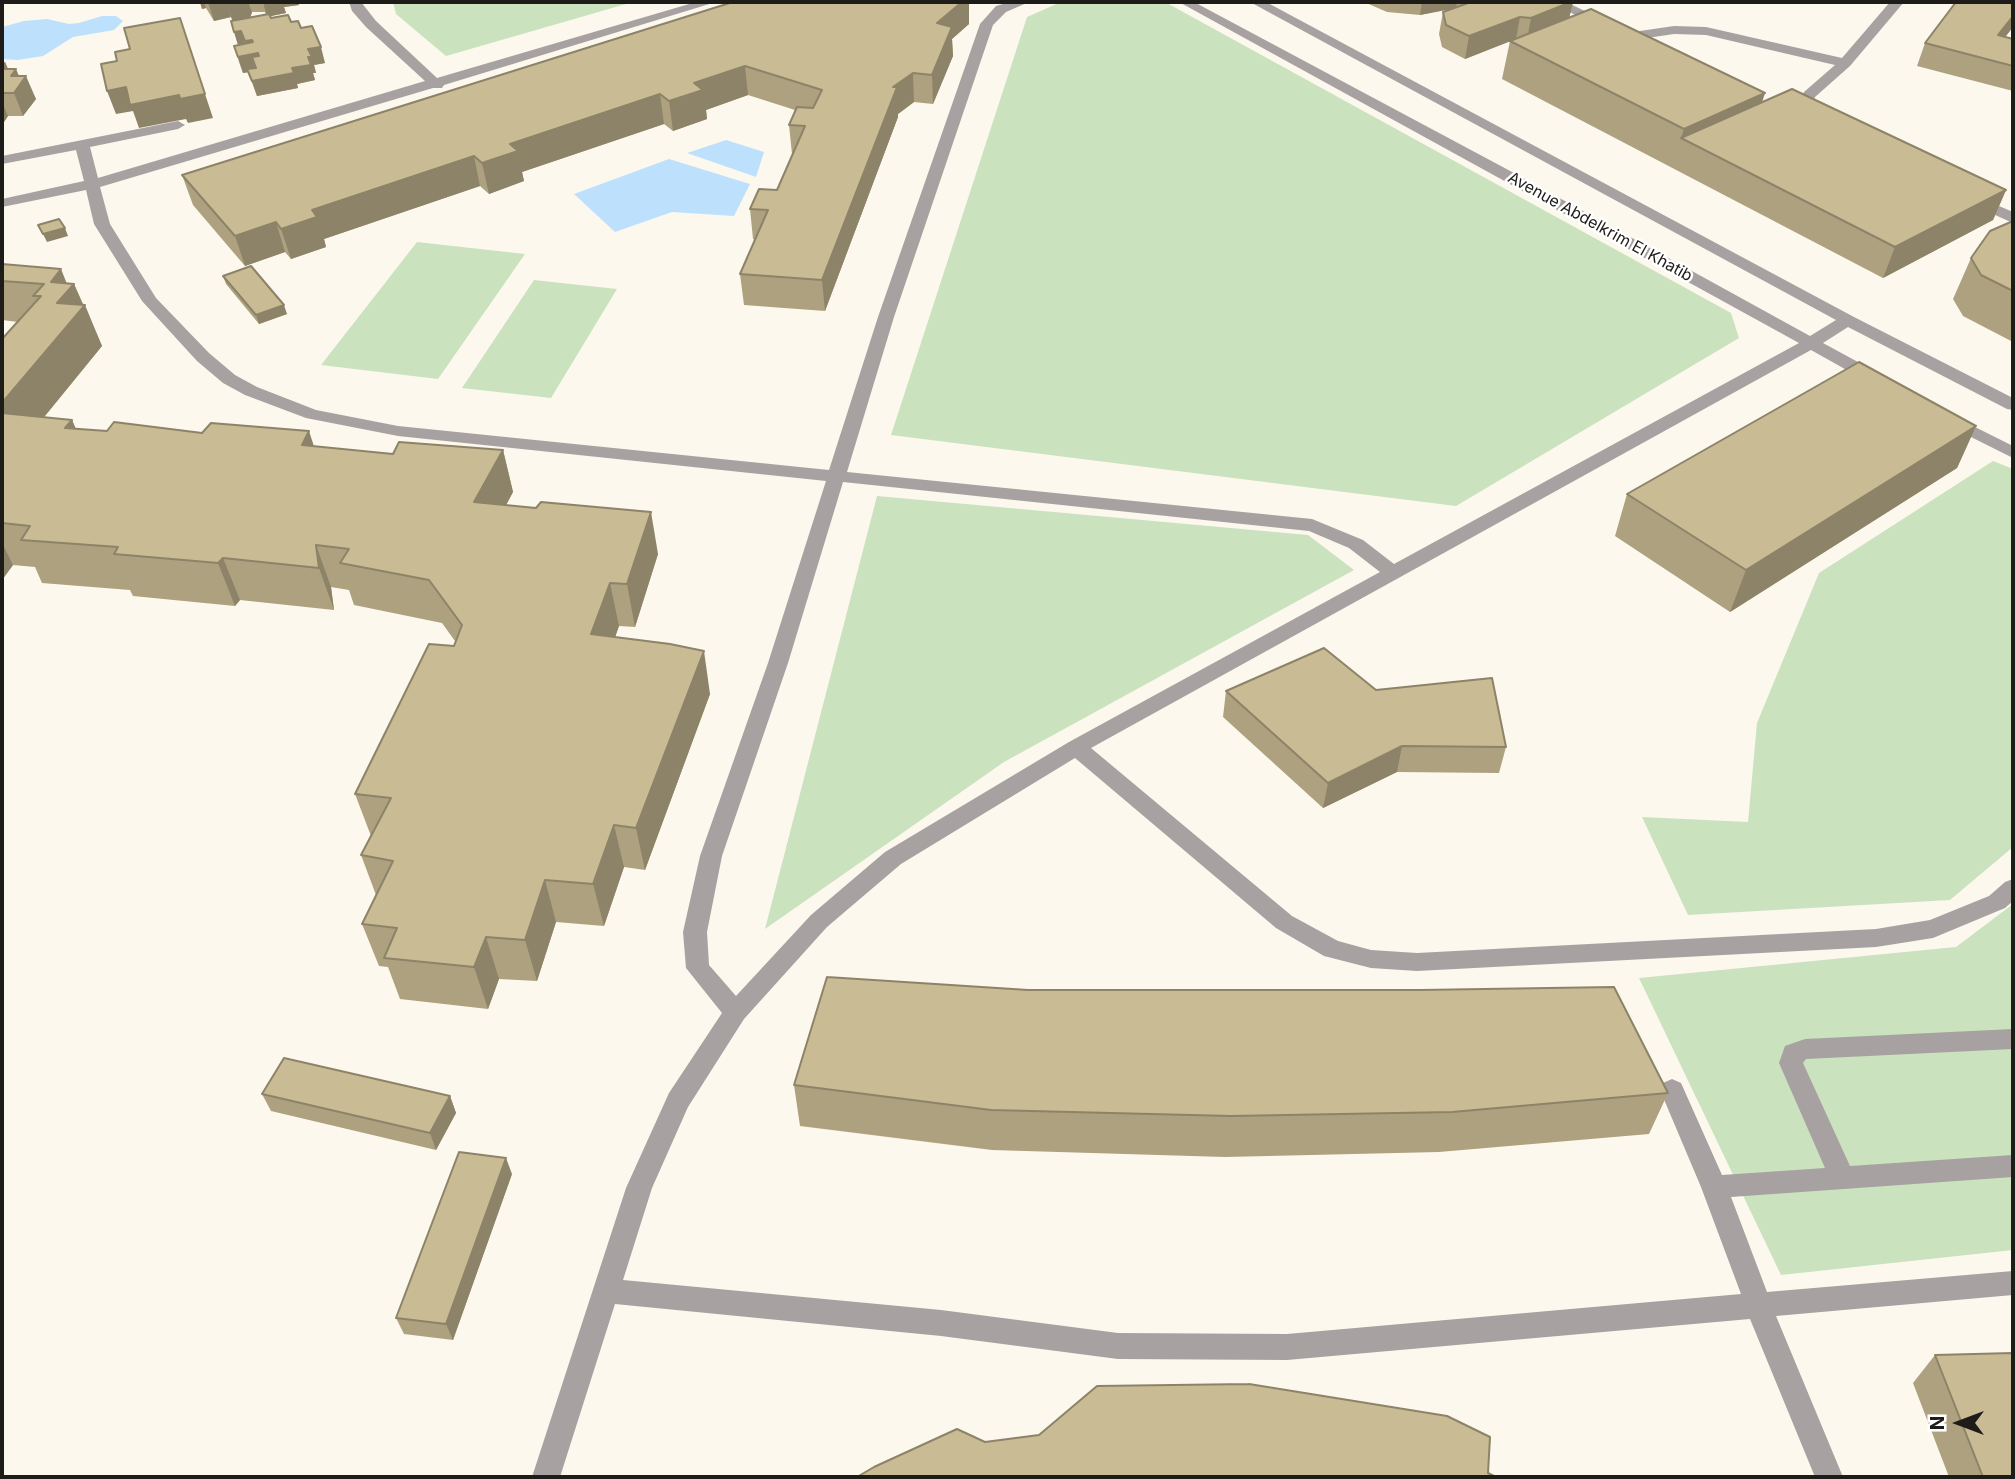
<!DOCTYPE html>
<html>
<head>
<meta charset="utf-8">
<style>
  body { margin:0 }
  #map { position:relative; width:2015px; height:1479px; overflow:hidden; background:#fcf8ed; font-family:Inter,sans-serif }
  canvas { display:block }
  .frame { position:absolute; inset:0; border:4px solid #1d1c18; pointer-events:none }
  .north { position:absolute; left:1924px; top:1388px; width:70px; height:70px; -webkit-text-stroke:5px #fff; paint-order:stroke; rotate:270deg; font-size:19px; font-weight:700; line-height:28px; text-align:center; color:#1d1c18 }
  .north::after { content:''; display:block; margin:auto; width:24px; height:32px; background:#1d1c18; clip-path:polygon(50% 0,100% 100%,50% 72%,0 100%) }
</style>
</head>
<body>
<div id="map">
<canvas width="2015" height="1479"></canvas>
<div class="frame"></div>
<div class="north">N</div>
</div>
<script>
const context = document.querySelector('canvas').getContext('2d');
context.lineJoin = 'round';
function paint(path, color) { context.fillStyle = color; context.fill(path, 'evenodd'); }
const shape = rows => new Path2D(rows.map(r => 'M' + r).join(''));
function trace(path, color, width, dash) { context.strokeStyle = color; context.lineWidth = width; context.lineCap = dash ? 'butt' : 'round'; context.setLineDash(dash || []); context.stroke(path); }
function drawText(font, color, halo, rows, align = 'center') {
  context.font = font + ' Inter,sans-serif'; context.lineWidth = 5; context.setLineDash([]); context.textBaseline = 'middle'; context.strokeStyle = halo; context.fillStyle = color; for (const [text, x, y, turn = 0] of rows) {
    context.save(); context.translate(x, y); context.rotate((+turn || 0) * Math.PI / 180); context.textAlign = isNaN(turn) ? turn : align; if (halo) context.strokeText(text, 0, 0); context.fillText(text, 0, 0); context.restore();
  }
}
const green = shape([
  [393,2,633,2,446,56,396,14],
  [1061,2,1165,2,1731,313,1739,338,1456,506,891,435,1027,17],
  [417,242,525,254,438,379,321,365],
  [534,280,617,289,551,398,462,388],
  [1993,461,2013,469,2013,847,1950,900,1688,915,1642,817,1748,822,1757,723,1819,573],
  [877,496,1308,535,1354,570,1004,762,765,929],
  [2013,904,2013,1250,1781,1275,1639,978,1956,947]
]);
const water = shape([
  [102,16,116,16,123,21,114,30,73,37,43,56,18,60,2,59,2,27,24,21,47,19,69,24,79,23],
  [726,140,764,152,756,177,687,153],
  [669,159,750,184,734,216,672,212,615,232,574,194]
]);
const minor = shape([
  [349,2,361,2,376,21,437,78,696,2,716,2,444,85,442,88,433,88,100,187,110,224,156,298,209,353,235,375,257,387,316,410,398,426,829,470,878,317,980,24,996,6,1010,2,1029,2,1006,12,993,25,894,317,847,472,1312,519,1363,540,1394,564,1799,343,1179,2,1194,2,1514,173,1810,336,1836,320,1250,2,1266,2,1854,317,2013,398,2013,410,2007,409,1848,327,1823,343,1880,374,1883,378,1880,382,1868,382,1811,350,1091,748,1292,916,1338,941,1371,950,1417,953,1876,929,1930,920,1989,896,2005,882,2013,879,2013,901,2005,908,1933,938,1876,947,1417,971,1371,968,1324,956,1276,928,1075,758,901,864,827,927,744,1019,688,1107,652,1188,623,1280,941,1310,1118,1333,1287,1334,1741,1294,1701,1187,1660,1090,1663,1083,1672,1079,1681,1083,1722,1175,1825,1168,1779,1063,1785,1046,1805,1039,2013,1029,2013,1049,1806,1059,1803,1063,1850,1166,2013,1155,2013,1177,1731,1197,1767,1292,2013,1271,2013,1295,1776,1316,1843,1477,1815,1477,1750,1319,1287,1360,1118,1359,941,1336,615,1304,560,1477,532,1477,626,1188,669,1093,722,1013,686,968,683,932,700,856,768,663,826,481,398,436,306,418,245,395,223,383,197,361,142,301,94,224,86,190,2,207,2,199,84,181,76,150,2,164,2,156,178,121,185,125,178,129,90,147,98,178,425,81,366,27,352,11,349,2],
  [843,482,1309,531,1349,548,1380,572,1069,742,885,852,811,915,736,996,709,965,707,932,722,856,788,663,843,482],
  [1549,2,1566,2,1612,24,1605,28,1600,27,1549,2],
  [1890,2,1904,2,1850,66,1815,97,1812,105,1820,122,1813,126,1808,125,1798,105,1804,92,1835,65,1706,35,1674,34,1633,40,1626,36,1633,32,1674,26,1706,27,1842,58,1890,2],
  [1971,194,2013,212,2013,223,1966,202,1963,199,1971,194],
  [1949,414,2013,446,2013,458,1943,423,1940,419,1949,414]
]);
const wall = shape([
  [200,2,298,2,299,5,284,7,286,13,270,16,271,18,291,22,301,28,325,63,314,65,316,73,313,73,315,80,297,84,298,88,257,96,248,72,243,73,239,62,234,46,238,45,231,21,233,21,231,17,214,21,206,8,202,9],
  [252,12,265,12,266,15,250,18],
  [733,2,969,2,969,24,952,39,953,56,933,104,914,102,898,114,898,117,825,311,744,305,740,274,755,240,753,239,750,209,777,190,793,154,792,154,789,125,795,110,748,95,706,110,707,119,673,131,664,124,522,172,524,181,489,194,480,186,324,239,326,247,291,259,285,252,245,266,193,205,182,175],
  [1364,2,1573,2,1569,18,1762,102,2006,190,1993,220,1883,278,1502,79,1510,41,1465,59,1442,47,1439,34,1443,12,1450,9,1420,15,1387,12],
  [2013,2,2013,27,2005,37,2013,39,2013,91,1917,66,1925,43],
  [2,62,5,62,8,69,19,76,36,99,23,116,8,116,2,125],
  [2013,221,2013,342,1963,316,1953,299,1971,258],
  [2,264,67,283,74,284,102,346,44,417,72,420,76,429,314,447,393,454,503,450,513,492,506,505,658,554,635,627,619,626,615,637,710,694,645,870,624,867,604,926,556,922,537,981,499,979,488,1009,400,999,388,967,379,966,362,924,376,895,361,855,371,836,355,794,454,646,455,641,442,623,354,605,349,590,331,587,334,610,240,600,235,606,133,596,130,590,42,583,35,567,13,565,2,580,2,339,18,322,2,320],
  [223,276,287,314,259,324,226,284],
  [1976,426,1957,468,1730,612,1615,536,1627,494],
  [1376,690,1506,747,1499,773,1397,772,1323,808,1223,717,1226,691],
  [794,1085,1668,1093,1649,1134,1439,1152,1225,1157,992,1150,800,1126],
  [262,1094,450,1096,456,1113,436,1150,271,1111],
  [512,1174,453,1340,404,1334,396,1318],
  [1935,1355,2013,1477,1949,1477,1913,1383]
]);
const shadedWall = shape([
  [200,2,204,2,206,8,202,9],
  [208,2,227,2,231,17,214,21],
  [227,2,248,2,252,12,250,19,233,23],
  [263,2,298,2,299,5,284,7,286,13,267,17],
  [962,2,969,2,969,24,952,39,953,56,933,104,932,75,937,23],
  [1422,2,1457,2,1456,8,1420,15],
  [1571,2,1573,2,1568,23,1527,40,1531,18],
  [2013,16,2013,27,1989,58,1998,35],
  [1520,17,1516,39,1465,59,1469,36],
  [241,31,246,47,239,48,234,32],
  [252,40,258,53,263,69,252,57,256,71,243,73,238,57,249,55,245,41],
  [321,47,325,63,314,65,316,73,313,73,315,80,297,84,298,88,257,96,252,81,292,68,308,49],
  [5,62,11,76,16,69,22,83,26,76,36,99,23,116,14,93,2,82,2,64],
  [745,66,748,95,706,110,707,119,673,131,669,101,694,83],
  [913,73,914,102,898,114,898,117,825,311,822,280,893,87],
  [126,87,179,95,205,94,213,118,188,123,186,119,139,128,133,111,116,114,107,91],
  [1765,93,1753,131,1681,138,1684,129],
  [660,94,664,124,522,172,524,181,489,194,482,163,510,144],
  [2,102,8,116,2,125],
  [474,156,480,186,324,239,326,247,291,259,281,229,312,210],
  [2006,190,1993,220,1883,278,1895,247],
  [276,222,285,252,245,266,235,236],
  [65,228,68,236,47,242,43,234],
  [61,269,69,289,74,284,84,307,85,305,102,346,14,454,2,428,2,403,57,303,51,282],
  [284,305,287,314,259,324,256,315],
  [72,420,90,462,65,428],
  [1976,426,1957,468,1730,612,1746,570],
  [309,431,323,474,302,445],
  [503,450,513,492,485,545,474,502],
  [651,512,658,554,635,627,627,584],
  [2,543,13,565,2,580],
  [316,545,331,587,334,610,319,568],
  [223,558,240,600,235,606,218,563],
  [610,583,619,626,601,677,591,634],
  [704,651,710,694,645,870,636,828],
  [1402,746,1397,772,1323,808,1328,783],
  [614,825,624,867,604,926,593,884],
  [545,880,556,922,537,981,525,940],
  [486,937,499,979,488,1009,474,967],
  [450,1096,456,1113,436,1150,430,1133],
  [506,1158,512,1174,453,1340,446,1324]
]);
const building = shape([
  [733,2,962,2,937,23,952,27,932,75,913,73,893,87,897,87,822,280,740,274,768,210,750,209,759,189,777,190,805,126,789,125,797,107,813,108,822,90,745,66,694,83,703,90,669,101,660,94,510,144,518,151,482,163,474,156,312,210,317,217,281,229,276,222,235,236,182,175,733,2],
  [1471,2,1571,2,1531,18,1520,17,1469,36,1446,25,1443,12,1471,2],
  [1956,2,2013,2,2013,16,1998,35,2013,39,2013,66,1925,43,1956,2],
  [1591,9,1765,93,1684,129,1510,41,1591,9],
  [269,14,271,18,288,15,291,22,298,21,301,28,312,26,321,47,308,49,312,57,308,57,311,65,292,68,294,73,252,81,247,69,256,68,252,57,259,56,258,53,238,57,234,46,253,42,252,40,245,41,241,31,234,32,231,21,269,14],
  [180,18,205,94,180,99,179,95,130,105,126,87,107,91,101,64,117,61,115,52,130,49,124,28,180,18],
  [2,69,16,69,11,76,26,76,14,93,2,93,2,69],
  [1792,89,2006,190,1895,247,1681,138,1792,89],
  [59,219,65,228,43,234,38,225,59,219],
  [2013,221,2013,291,1981,275,1971,258,1990,231,2013,221],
  [2,264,61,269,51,282,74,284,57,303,85,305,2,403,2,339,41,296,33,296,44,284,2,281,2,264],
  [251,266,284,305,256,315,223,276,251,266],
  [1859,362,1976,426,1746,570,1627,494,1859,362],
  [2,413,72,420,65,428,107,431,114,422,202,433,211,423,309,431,302,445,393,454,399,442,503,450,474,502,536,508,541,502,651,512,627,584,610,583,591,634,670,644,704,651,636,828,614,825,593,884,545,880,525,940,486,937,474,967,384,958,397,928,362,924,393,861,361,855,391,798,355,794,429,644,454,646,462,625,429,580,340,563,349,549,316,545,319,568,223,558,218,563,114,554,118,547,21,540,30,526,2,523,2,413],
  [1324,648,1376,690,1492,678,1506,747,1402,746,1328,783,1226,691,1324,648],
  [827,977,1028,990,1420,990,1614,987,1668,1093,1452,1112,1231,1116,991,1110,794,1085,827,977],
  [284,1058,450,1096,430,1133,262,1094,284,1058],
  [459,1152,506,1158,446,1324,396,1318,459,1152],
  [2013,1353,2013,1477,1983,1477,1935,1355,2013,1353],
  [1249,1384,1447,1416,1490,1437,1488,1473,1496,1477,857,1477,874,1467,957,1429,985,1442,1039,1435,1097,1386,1249,1384]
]);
const farStreetnames = [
  ["Avenue Abdelkrim El Khatib",1600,227,29]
];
paint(green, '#cbe2be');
paint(water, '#bde1fd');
paint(minor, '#a7a1a1');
paint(wall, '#ada17f');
paint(shadedWall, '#8d8368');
paint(building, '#c9bb94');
trace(building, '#8d8368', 2);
drawText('16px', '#1d1c18', '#fff', farStreetnames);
</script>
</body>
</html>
